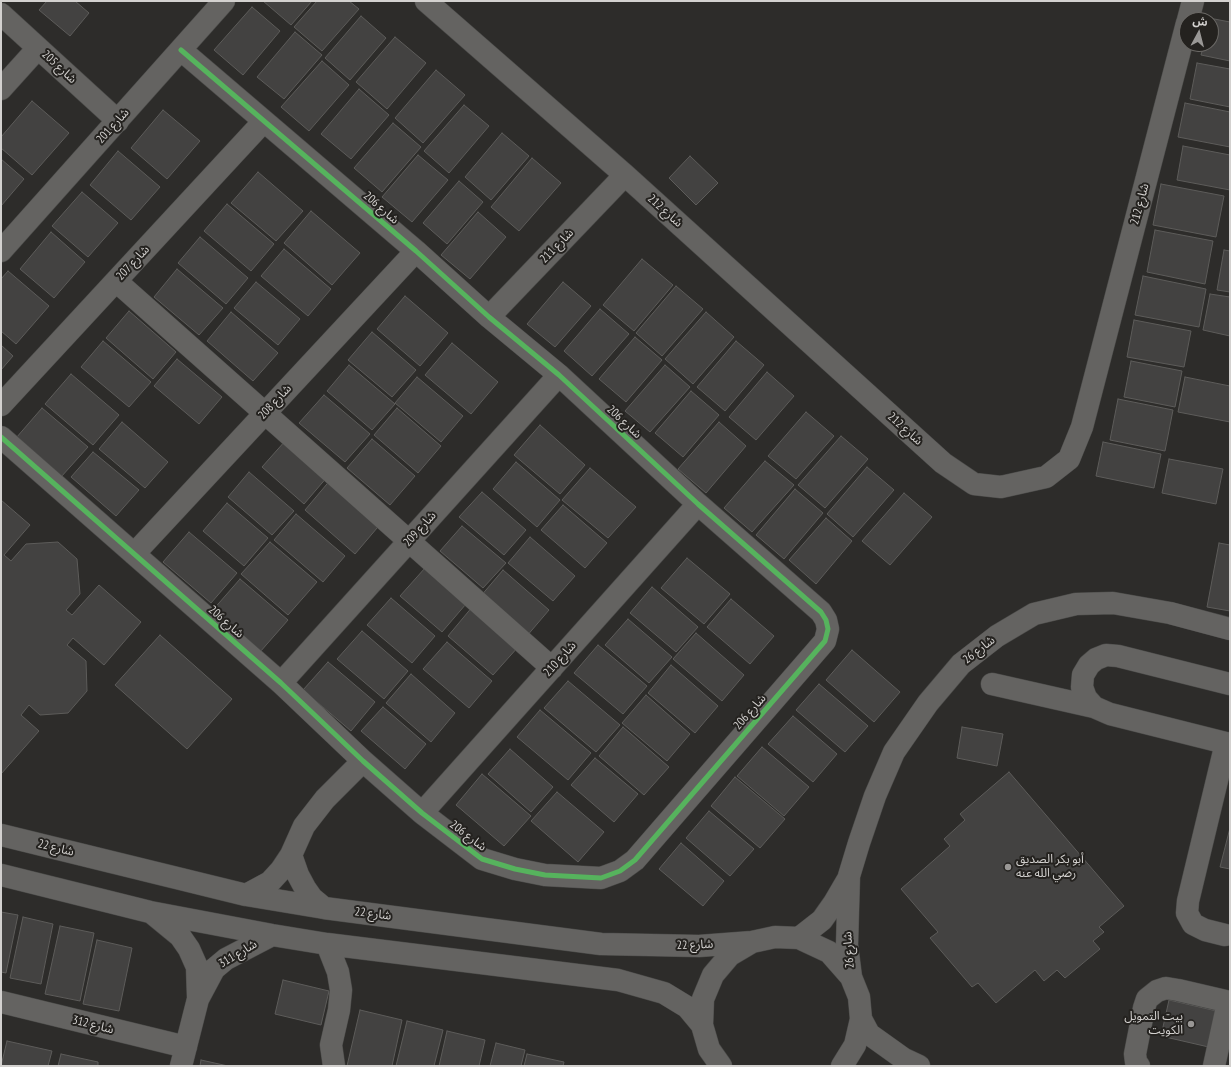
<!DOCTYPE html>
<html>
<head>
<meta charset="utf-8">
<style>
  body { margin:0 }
  #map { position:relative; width:1231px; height:1067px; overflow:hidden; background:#2d2c2a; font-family:"PT Sans Narrow","Noto Sans Arabic",sans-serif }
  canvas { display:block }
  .frame { position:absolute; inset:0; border:2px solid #d3d1cf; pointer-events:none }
  .north { position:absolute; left:1179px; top:12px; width:40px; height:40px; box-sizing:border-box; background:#24221f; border:1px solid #6a6865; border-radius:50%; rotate:7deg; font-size:11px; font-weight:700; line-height:16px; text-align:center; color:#d3d1cf }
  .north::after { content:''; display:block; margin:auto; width:14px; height:18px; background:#999795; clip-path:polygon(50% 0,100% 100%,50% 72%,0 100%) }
</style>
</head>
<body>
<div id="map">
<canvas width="1231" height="1067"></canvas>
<div class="frame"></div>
<div class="north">ش</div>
</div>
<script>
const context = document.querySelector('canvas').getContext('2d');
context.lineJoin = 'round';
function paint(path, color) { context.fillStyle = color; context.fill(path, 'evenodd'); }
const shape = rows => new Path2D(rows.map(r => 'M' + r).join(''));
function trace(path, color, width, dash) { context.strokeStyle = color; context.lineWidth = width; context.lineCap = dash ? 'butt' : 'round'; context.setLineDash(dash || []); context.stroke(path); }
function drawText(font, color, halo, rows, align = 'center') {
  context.font = font + ' "PT Sans Narrow","Noto Sans Arabic",sans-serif'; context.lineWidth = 4; context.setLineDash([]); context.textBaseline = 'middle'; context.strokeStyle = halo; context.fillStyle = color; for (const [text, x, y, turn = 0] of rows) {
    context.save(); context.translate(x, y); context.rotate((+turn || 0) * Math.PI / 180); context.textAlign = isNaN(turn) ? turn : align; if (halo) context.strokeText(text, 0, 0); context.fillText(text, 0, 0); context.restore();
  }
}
const building = shape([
  [47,1,75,1,89,13,70,36,39,10,47,1],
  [263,1,312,1,291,25,263,1],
  [317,1,349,1,359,9,322,51,294,27,317,1],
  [252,7,280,31,243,75,214,50,252,7],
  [361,16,386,38,350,80,325,58,361,16],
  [1209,18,1230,22,1230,61,1201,55,1204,44,1211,44,1211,20,1208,20,1209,18],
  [295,32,322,55,284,99,257,77,295,32],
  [395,37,426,63,387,109,356,82,395,37],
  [322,61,349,85,309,131,281,107,322,61],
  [1197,63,1230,69,1230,107,1190,99,1197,63],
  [436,70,465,95,423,143,395,118,436,70],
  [359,89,389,115,351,159,321,134,359,89],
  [32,101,69,133,32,175,1,148,1,137,32,101],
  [1185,103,1230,112,1230,147,1178,137,1185,103],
  [464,105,489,126,449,173,424,151,464,105],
  [163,110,200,141,167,179,131,148,163,110],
  [393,123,421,147,382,192,354,168,393,123],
  [502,133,529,156,491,200,465,177,502,133],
  [1183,146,1230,155,1230,190,1177,180,1183,146],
  [118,151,160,187,131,220,90,185,118,151],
  [418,155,448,180,412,222,382,197,418,155],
  [690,156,718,183,696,205,669,178,690,156],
  [532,158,561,183,519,231,491,207,532,158],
  [1,159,24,179,1,206,1,159],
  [258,172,303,211,276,241,231,203,258,172],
  [459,181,483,202,447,244,423,223,459,181],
  [1161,184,1224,196,1216,237,1153,225,1161,184],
  [82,192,118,223,88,257,52,226,82,192],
  [227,204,274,244,251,271,204,231,227,204],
  [311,211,360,253,332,285,284,243,311,211],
  [478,212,506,237,470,279,441,255,478,212],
  [1155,230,1213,241,1205,284,1147,272,1155,230],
  [51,232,85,262,54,298,20,269,51,232],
  [200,237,248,278,226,304,178,263,200,237],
  [284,249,331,289,308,316,261,276,284,249],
  [1224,250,1230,251,1230,292,1217,290,1224,250],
  [642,259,673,285,634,331,603,305,642,259],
  [177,269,223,308,199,335,154,297,177,269],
  [8,271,49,306,16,344,1,331,1,279,8,271],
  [1143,276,1206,289,1199,327,1135,315,1143,276],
  [256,282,300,319,278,345,234,308,256,282],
  [563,282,591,306,555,347,527,324,563,282],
  [676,286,703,309,662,356,636,333,676,286],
  [1210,294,1230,297,1230,336,1203,330,1210,294],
  [405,296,448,333,420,366,377,329,405,296],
  [600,309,629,334,592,376,564,351,600,309],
  [129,311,176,352,153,379,106,338,129,311],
  [231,312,278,353,253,381,207,341,231,312],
  [706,312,734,337,693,384,665,359,706,312],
  [1134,320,1191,331,1184,367,1127,357,1134,320],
  [372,332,416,370,392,397,348,360,372,332],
  [635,337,662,360,626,402,599,379,635,337],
  [103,341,151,382,129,407,81,367,103,341],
  [736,341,764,365,725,411,697,387,736,341],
  [452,343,498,382,471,414,425,375,452,343],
  [1,345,13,356,1,370,1,345],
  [177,359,222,397,199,424,154,386,177,359],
  [1131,361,1182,371,1175,407,1124,397,1131,361],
  [349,365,395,404,372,430,327,391,349,365],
  [665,365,690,387,650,432,625,411,665,365],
  [767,372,794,396,756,440,729,417,767,372],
  [71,374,119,415,93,445,45,404,71,374],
  [417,377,463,416,441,442,395,403,417,377],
  [1185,377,1230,386,1230,422,1178,412,1185,377],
  [691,391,719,415,683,457,655,433,691,391],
  [324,395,370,434,345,462,299,423,324,395],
  [1118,399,1173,410,1165,451,1110,440,1118,399],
  [42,408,88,447,61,477,16,438,42,408],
  [397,408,441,446,418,473,374,435,397,408],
  [806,412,834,436,796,479,768,456,806,412],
  [122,422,168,462,145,488,99,449,122,422],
  [719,422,746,446,706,493,678,469,719,422],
  [540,425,585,465,560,494,514,455,540,425],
  [841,436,868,459,825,508,798,485,841,436],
  [372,439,415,476,390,505,347,468,372,439],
  [286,440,328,476,304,504,262,467,286,440],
  [1103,442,1161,454,1154,488,1096,476,1103,442],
  [93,452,139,490,116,516,71,477,93,452],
  [1169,459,1223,469,1216,504,1162,493,1169,459],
  [765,461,794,485,752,532,724,508,765,461],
  [516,462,560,500,537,527,493,489,516,462],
  [867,467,894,490,853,537,827,514,867,467],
  [590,468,636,507,608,538,562,500,590,468],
  [249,472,294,511,272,535,228,497,249,472],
  [332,478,383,521,355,554,305,510,332,478],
  [795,489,823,513,784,559,756,535,795,489],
  [482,492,526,530,504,555,459,517,482,492],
  [904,493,932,517,890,565,862,541,904,493],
  [1,500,30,525,4,555,11,561,26,544,58,542,77,559,80,594,66,610,72,615,99,585,141,622,104,665,73,638,67,645,86,661,87,691,68,713,40,715,29,705,21,715,39,731,1,774,1,500],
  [227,503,268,538,244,566,203,531,227,503],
  [563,505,607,543,585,568,541,530,563,505],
  [296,514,345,556,323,582,274,540,296,514],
  [826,518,852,541,816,584,789,560,826,518],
  [462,526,506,563,483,588,440,551,462,526],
  [189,532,237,573,211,603,163,562,189,532],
  [530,537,575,576,553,601,508,563,530,537],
  [270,542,317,582,288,615,241,574,270,542],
  [1219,543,1230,545,1230,611,1207,607,1219,543],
  [687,558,730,594,704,624,661,588,687,558],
  [425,568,466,604,442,632,400,596,425,568],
  [503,570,549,610,526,637,480,597,503,570],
  [240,579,288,620,260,652,212,611,240,579],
  [652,587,698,627,676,652,630,613,652,587],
  [391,598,435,636,412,663,367,625,391,598],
  [731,599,774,636,750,664,707,627,731,599],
  [473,606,519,646,493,675,448,636,473,606],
  [628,619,672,657,649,683,605,645,628,619],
  [362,631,408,671,384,699,337,659,362,631],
  [696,633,744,675,722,701,673,659,696,633],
  [160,635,232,699,187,749,115,685,160,635],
  [447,642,492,681,469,708,423,669,447,642],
  [598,645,647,686,623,714,574,673,598,645],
  [852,650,900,692,874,722,826,680,852,650],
  [328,662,375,702,351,731,303,690,328,662],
  [671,665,718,706,695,733,648,693,671,665],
  [411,674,455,713,431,742,386,703,411,674],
  [568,681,620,725,596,752,544,708,568,681],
  [819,684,868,726,845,752,796,710,819,684],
  [646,695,690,734,667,761,622,723,646,695],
  [383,707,426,744,405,769,361,731,383,707],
  [540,710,591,753,568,780,517,737,540,710],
  [793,716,837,754,813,782,768,744,793,716],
  [623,727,669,767,644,795,599,756,623,727],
  [962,727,1003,734,997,766,957,758,962,727],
  [762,747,809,787,784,816,737,776,762,747],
  [510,749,553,787,531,812,488,774,510,749],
  [595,758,638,794,614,822,571,785,595,758],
  [1009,772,1124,906,1099,927,1104,932,1093,941,1100,949,1065,978,1057,970,1044,981,1035,970,996,1003,978,983,972,987,930,938,938,932,901,889,950,846,944,839,965,820,960,814,1009,772],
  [482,774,531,816,504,846,456,805,482,774],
  [735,777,785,819,760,848,711,806,735,777],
  [557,792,604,832,578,862,531,821,557,792],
  [709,811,754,849,730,876,686,838,709,811],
  [1230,828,1230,869,1220,867,1230,828],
  [681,843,724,881,703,906,659,869,681,843],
  [1,912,18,915,6,973,1,972,1,912],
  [23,917,53,924,41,984,10,978,23,917],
  [60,926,94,933,80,1001,45,994,60,926],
  [97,940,132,948,119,1011,83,1004,97,940],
  [283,980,329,991,321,1025,275,1014,283,980],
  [1169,1000,1221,1012,1213,1048,1161,1036,1169,1000],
  [360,1010,402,1020,392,1066,347,1066,360,1010],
  [407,1021,443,1030,434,1066,396,1066,407,1021],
  [447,1031,485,1040,479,1066,439,1066,447,1031],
  [7,1041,52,1051,48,1066,1,1066,7,1041],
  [496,1043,525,1050,521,1066,490,1066,496,1043],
  [61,1054,98,1062,98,1066,58,1066,61,1054],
  [527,1054,564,1062,563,1066,524,1066,527,1054],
  [201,1060,228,1066,200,1066,201,1060]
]);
const minor = shape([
  [426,1,625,175,943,463,974,484,1001,487,1046,477,1069,459,1082,427,1187,23],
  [1,14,118,121],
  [1188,20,1193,1],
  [1,89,38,48],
  [1,251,224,1],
  [116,281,552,668],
  [489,317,625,175],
  [1,405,264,121],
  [1,437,281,683,363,761,422,813,482,859,515,869,545,875,601,878,620,871,635,860,825,641,828,629,826,620,821,612,698,504,559,375,489,317,416,251,181,50],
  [134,554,416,251],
  [281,683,559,375],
  [992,684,1094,707],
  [1230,684,1118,656,1106,655,1096,659,1089,665,1083,675,1082,687,1086,698,1094,707,1110,714,1230,744],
  [422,813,698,504],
  [1,835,246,895,324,908,601,944,699,946,752,942],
  [291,855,298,875,305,888,312,898,324,908],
  [1,875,150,912,272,935,327,944,618,980,664,993,687,1007,702,1025],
  [246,895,270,882,281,870,291,855,304,826,325,799,363,761],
  [152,913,180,936,189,949,197,967,198,997],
  [1225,935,1205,930,1193,924,1187,913,1188,901,1226,743],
  [799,938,822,920,834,903,848,879],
  [327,944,338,972,341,990,339,1010,331,1045,334,1066],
  [851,977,847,945,849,876,859,843,875,796,894,752,928,703,961,664,997,636,1034,614,1076,604,1113,603,1170,613,1230,629],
  [1,1002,186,1047],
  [861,1019,869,1034,904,1059,919,1066],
  [181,1066,198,999,214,969,226,959,272,935],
  [721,1066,709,1049,702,1025,703,999,713,975,730,955,752,942,775,937,799,938,829,952,851,977,859,997,861,1019,855,1045,842,1066],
  [1139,1066,1136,1062,1135,1054,1144,1008,1147,999,1157,991,1166,988,1178,990,1230,1002],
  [1214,1066,1228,1002]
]);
const cycleway = shape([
  [1,437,281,683,363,761,422,813,482,859,515,869,545,875,601,878,620,871,635,860,825,641,828,629,826,620,821,612,698,504,559,375,489,317,416,251,181,50]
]);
const markers = [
  [1008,867,4,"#999795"],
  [1191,1024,4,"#999795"]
];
const streetNames = [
  ["شارع 205",59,67,43],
  ["شارع 201",113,126,-48],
  ["شارع 212",1140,204,-75],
  ["شارع 206",381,208,41],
  ["شارع 212",665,211,42],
  ["شارع 211",557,246,-46],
  ["شارع 207",133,263,-47],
  ["شارع 208",275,402,-47],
  ["شارع 206",624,422,43],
  ["شارع 212",905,429,42],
  ["شارع 209",420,529,-48],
  ["شارع 206",226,622,41],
  ["شارع 26",979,650,-38],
  ["شارع 210",560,659,-48],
  ["شارع 206",750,712,-49],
  ["شارع 206",468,836,37],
  ["شارع 22",56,848,14],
  ["شارع 22",373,914,7],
  ["شارع 22",695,945,-2],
  ["شارع 26",849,950,-94],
  ["شارع 311",238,954,-31],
  ["شارع 312",93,1025,14]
];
const poiNames = [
  ["أبو بكر الصديق",1016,860],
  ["رضي الله عنه",1016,874],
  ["بيت التمويل",1183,1017,"right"],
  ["الكويت",1183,1031,"right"]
];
paint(building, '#434241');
trace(building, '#5d5c5a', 1);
trace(minor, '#4a4a48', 23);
trace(minor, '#646361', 22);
trace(cycleway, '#56b35d', 5);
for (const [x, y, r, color] of markers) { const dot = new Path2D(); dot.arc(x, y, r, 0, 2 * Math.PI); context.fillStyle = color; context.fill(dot); trace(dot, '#24221f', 1.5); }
drawText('12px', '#d3d1cf', '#24221f', streetNames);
drawText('12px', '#d3d1cf', '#24221f', poiNames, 'left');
</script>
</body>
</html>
